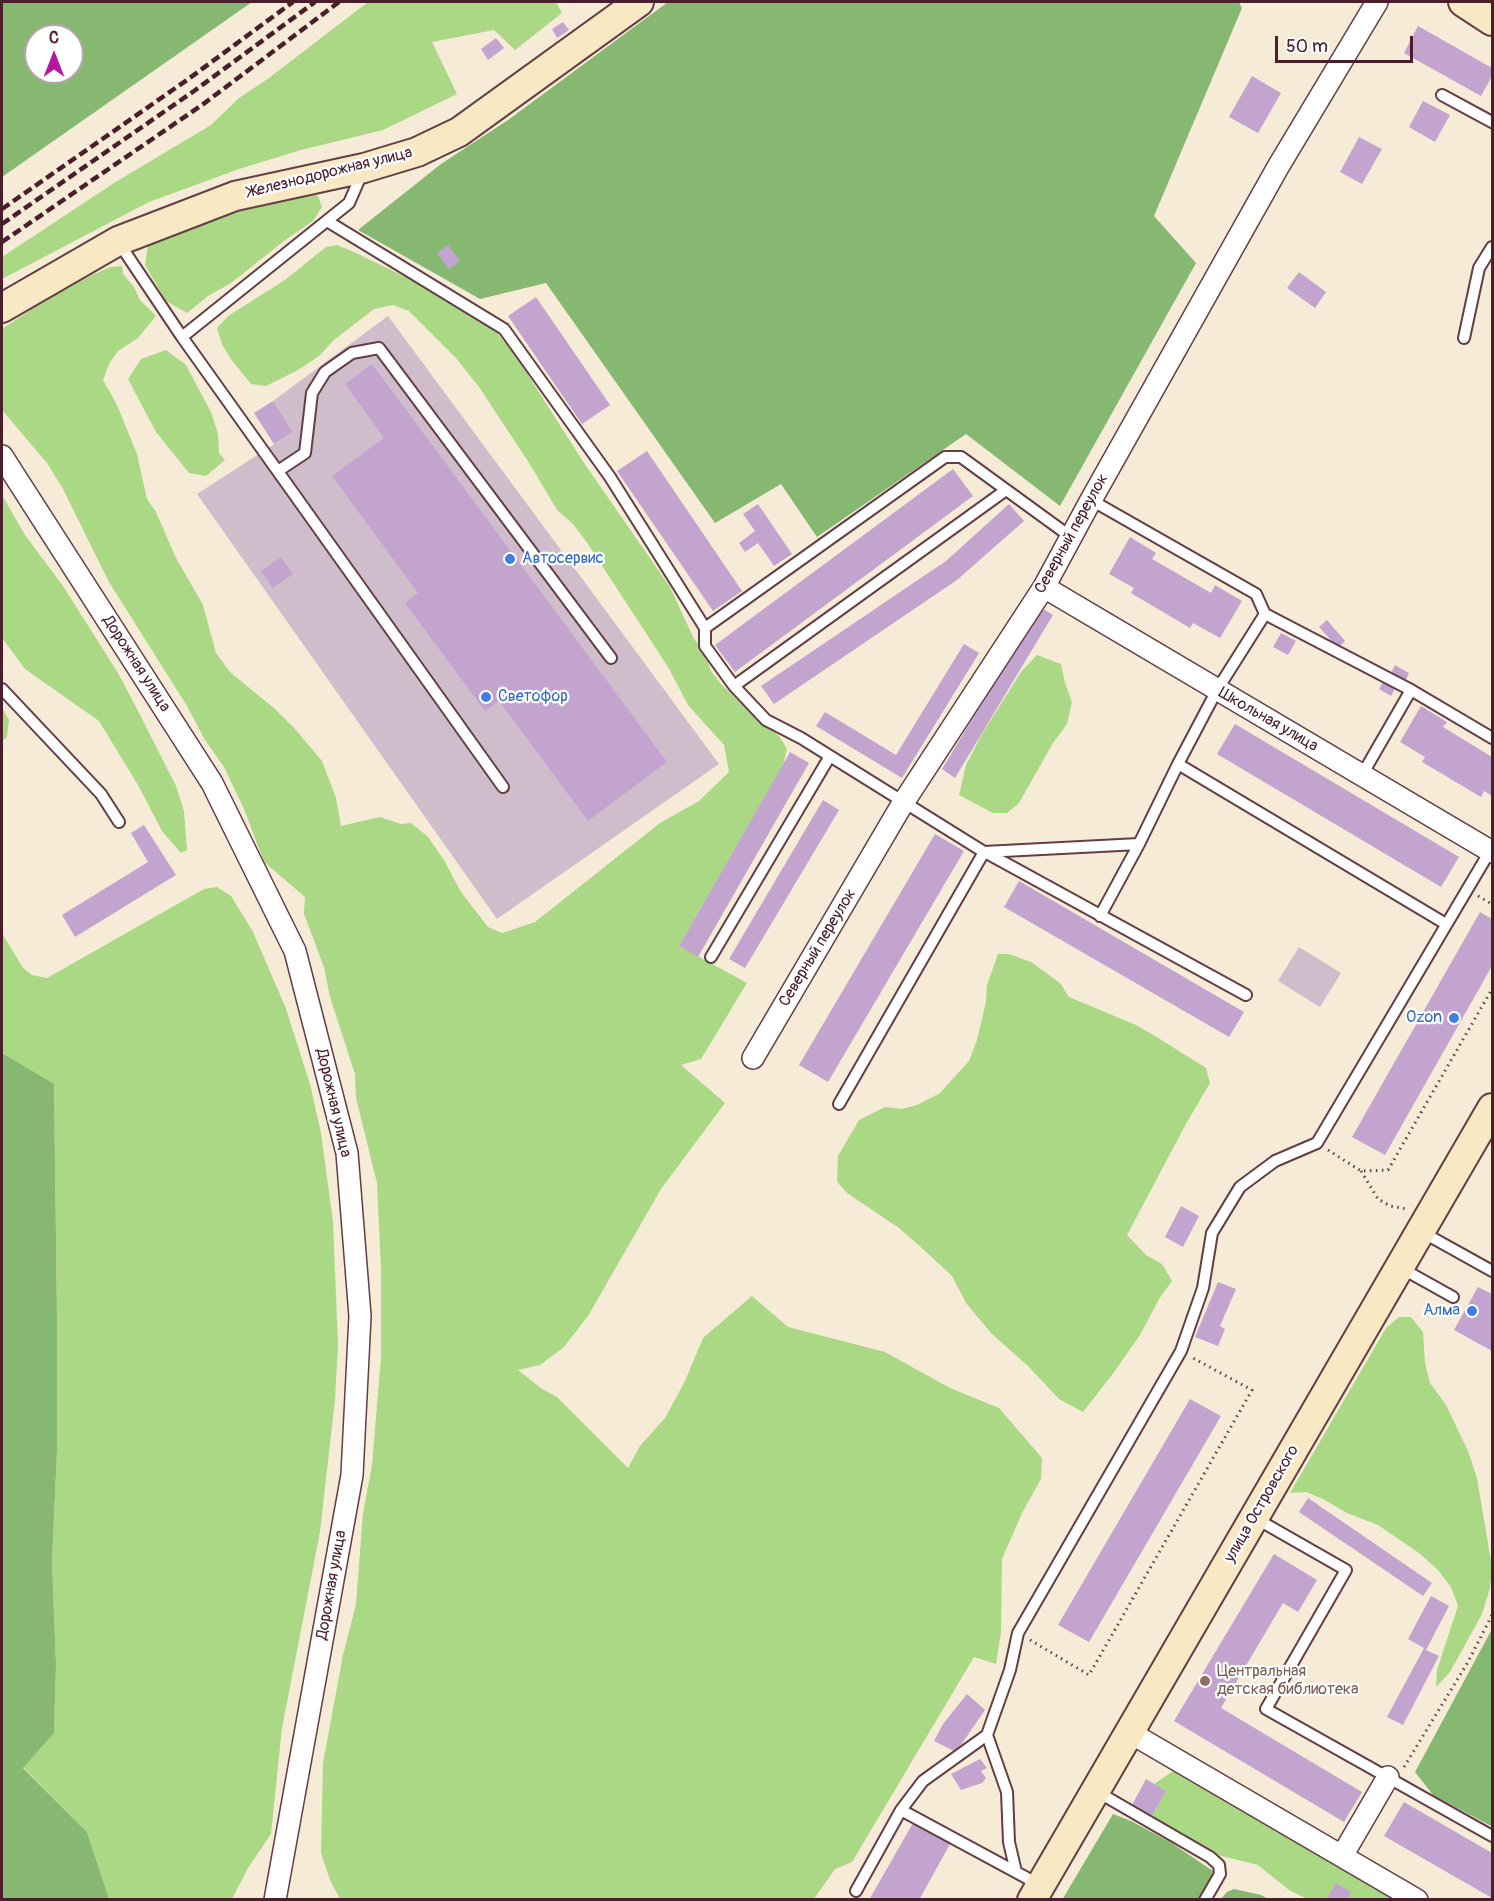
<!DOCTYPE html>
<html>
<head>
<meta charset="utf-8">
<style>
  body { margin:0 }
  #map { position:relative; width:1494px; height:1901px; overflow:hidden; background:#f5ebd7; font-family:Pangolin,sans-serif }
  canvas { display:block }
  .frame { position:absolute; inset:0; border:3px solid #4a1f2b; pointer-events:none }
  .north { position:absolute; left:24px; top:24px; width:60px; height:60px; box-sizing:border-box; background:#fff; border:2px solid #b7a5aa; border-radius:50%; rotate:0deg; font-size:16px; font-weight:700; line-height:24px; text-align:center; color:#4a1f2b }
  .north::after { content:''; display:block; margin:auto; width:21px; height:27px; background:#b5179e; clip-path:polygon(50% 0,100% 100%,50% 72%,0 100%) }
  .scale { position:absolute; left:1275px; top:36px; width:138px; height:27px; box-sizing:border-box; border:3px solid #4a1f2b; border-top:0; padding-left:8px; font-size:18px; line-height:21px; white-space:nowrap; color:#4a1f2b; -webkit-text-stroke:4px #fff; paint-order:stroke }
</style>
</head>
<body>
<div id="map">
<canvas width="1494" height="1901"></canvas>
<div class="frame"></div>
<div class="north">С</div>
<div class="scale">50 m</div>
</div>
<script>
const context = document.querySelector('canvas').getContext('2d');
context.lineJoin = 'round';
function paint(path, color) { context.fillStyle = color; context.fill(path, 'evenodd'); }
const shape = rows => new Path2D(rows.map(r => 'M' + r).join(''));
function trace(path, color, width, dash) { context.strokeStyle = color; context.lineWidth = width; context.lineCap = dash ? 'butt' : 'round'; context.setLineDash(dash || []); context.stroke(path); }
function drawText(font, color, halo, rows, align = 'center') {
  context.font = font + ' Pangolin,sans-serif'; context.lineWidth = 4.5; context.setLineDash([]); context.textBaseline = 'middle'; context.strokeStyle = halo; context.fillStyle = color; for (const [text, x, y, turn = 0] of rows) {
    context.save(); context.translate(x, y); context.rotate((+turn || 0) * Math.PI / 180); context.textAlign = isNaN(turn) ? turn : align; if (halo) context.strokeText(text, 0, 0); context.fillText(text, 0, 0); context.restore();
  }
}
const industrial = shape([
  [388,316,719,764,497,919,197,494,293,432,273,401],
  [1299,947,1341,973,1320,1007,1278,981]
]);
const green = shape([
  [368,2,556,2,562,13,515,50,494,30,432,42,457,94,383,130,301,150,239,169,149,202,2,279,2,257,114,183,211,125,239,98,269,78],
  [302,193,318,196,322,207,313,221,284,241,231,283,208,296,187,313,166,301,145,265,148,245,221,215,274,202],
  [337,245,354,252,424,286,476,318,497,333,514,353,584,463,670,587,693,637,706,656,711,671,721,684,761,723,779,736,787,749,783,765,679,946,747,983,701,1059,681,1065,725,1103,661,1189,588,1316,564,1347,540,1365,518,1370,542,1389,557,1397,628,1468,640,1446,665,1418,685,1381,703,1338,752,1296,788,1327,885,1352,950,1388,999,1408,1042,1458,1041,1479,1022,1513,1002,1559,1001,1632,996,1664,974,1657,852,1862,835,1869,814,1899,340,1899,330,1880,321,1853,323,1763,343,1655,356,1604,363,1513,372,1465,381,1357,381,1269,377,1183,356,1098,355,1074,330,997,324,967,304,914,305,897,264,862,244,809,224,767,205,740,187,706,109,582,63,489,47,463,2,410,2,329,44,301,90,276,110,267,122,266,123,274,134,287,140,300,156,316,138,338,118,351,109,364,103,380,117,405,137,454,147,499,156,512,175,556,203,605,216,653,230,672,275,709,295,729,322,761,336,798,341,826,380,817,401,824,411,823,428,837,444,860,461,892,488,927,502,933,535,922,660,823,699,801,729,772,724,745,688,705,668,667,588,544,573,524,557,510,531,466,479,387,456,358,409,311,393,305,374,309,334,340,319,356,298,370,266,386,251,384,230,358,222,344,217,328,228,316,285,280,326,247],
  [166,350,186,365,211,412,218,434,219,453,225,460,206,476,189,473,156,432,128,379,141,359],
  [2,495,25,535,63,586,118,673,136,707,176,786,184,811,187,850,181,853,162,831,138,785,99,721,25,669,2,638],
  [1037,655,1061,664,1065,683,1072,702,1067,724,1053,743,1019,803,1007,813,993,813,959,795,966,765,982,734,1021,672],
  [2,708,9,720,7,737,2,741],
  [217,887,231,896,252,930,285,1006,310,1084,321,1133,333,1222,338,1345,335,1399,320,1532,282,1728,271,1834,248,1868,232,1899,109,1899,87,1832,23,1767,54,1732,56,1664,52,1561,57,1451,57,1317,54,1085,2,1053,2,933,23,968,32,975,47,978,204,889],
  [998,954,1009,954,1031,962,1060,983,1069,997,1136,1025,1155,1036,1206,1068,1210,1083,1187,1122,1127,1235,1146,1255,1162,1264,1172,1281,1159,1299,1140,1335,1112,1375,1083,1412,1059,1399,1028,1366,991,1333,966,1303,952,1276,923,1249,899,1228,847,1193,837,1182,838,1156,859,1120,885,1107,902,1109,917,1105,940,1093,969,1061,977,1040,986,1002,987,985],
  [1399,1317,1411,1317,1423,1332,1425,1363,1430,1383,1446,1405,1468,1451,1477,1478,1492,1567,1490,1588,1482,1614,1450,1672,1436,1687,1437,1670,1458,1606,1451,1587,1438,1570,1419,1553,1378,1525,1347,1513,1323,1499,1306,1492,1290,1493,1386,1328],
  [1176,1769,1396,1899,1307,1899,1289,1890,1258,1865,1214,1854,1152,1816,1166,1791,1154,1784]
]);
const forest = shape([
  [2,2,252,2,2,177],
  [36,36,72,36,72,72,36,72],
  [668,2,1239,2,1242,8,1154,216,1196,263,1060,506,966,434,817,537,781,484,715,523,546,283,480,299,358,230,441,164,508,120],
  [2,1053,54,1084,57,1317,57,1451,52,1561,56,1664,54,1733,23,1768,87,1832,109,1899,2,1899],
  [1492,1629,1492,1825,1491,1826,1433,1795,1415,1772],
  [1113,1814,1131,1821,1170,1842,1213,1871,1209,1884,1199,1899,1062,1900],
  [1234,1889,1261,1895,1268,1899,1221,1899,1227,1892]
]);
const building = shape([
  [563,22,569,30,557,38,552,29],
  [1418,26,1492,68,1492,76,1481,96,1404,53],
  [496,38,504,48,488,60,481,49],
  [1252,76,1281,93,1258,133,1229,117],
  [1423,101,1450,115,1435,142,1409,127],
  [1359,137,1382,149,1362,184,1340,172],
  [448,245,460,261,449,269,437,253],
  [1299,272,1326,292,1315,308,1287,288],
  [536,297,610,405,582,424,508,316],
  [372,364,667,762,588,821,499,701,485,711,405,603,418,593,332,476,384,438,345,384],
  [273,401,293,432,274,444,254,413],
  [647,451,742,591,713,611,617,471],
  [953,469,973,496,735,672,715,645],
  [758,504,792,554,774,566,758,543,745,552,739,543,755,531,743,514],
  [1009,504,1024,521,957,580,774,704,761,686,946,561],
  [1130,537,1156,553,1152,559,1211,593,1215,585,1242,601,1220,638,1193,623,1190,628,1131,593,1134,588,1109,574],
  [281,557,293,574,273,588,261,571],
  [1040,607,1053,615,955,778,942,769],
  [1327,620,1345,641,1338,648,1319,627],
  [1281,633,1296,641,1288,655,1273,647],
  [964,644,979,653,902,778,816,726,825,712,896,755],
  [1395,665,1409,673,1406,680,1391,673],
  [1384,680,1396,687,1391,696,1379,689],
  [1421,706,1447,722,1443,727,1492,757,1492,796,1484,791,1481,797,1422,762,1425,757,1400,742],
  [1235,724,1459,857,1441,887,1217,754],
  [790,752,809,763,698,957,679,946],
  [823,800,839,810,745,968,729,959],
  [144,825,176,875,75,937,62,915,148,862,131,833],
  [935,834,964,851,828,1082,799,1065],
  [1019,881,1244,1012,1229,1037,1004,907],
  [1480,912,1492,919,1492,966,1385,1155,1352,1137],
  [1181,1206,1199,1216,1183,1247,1165,1237],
  [1218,1282,1236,1289,1220,1326,1225,1329,1218,1346,1195,1337],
  [1478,1287,1492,1294,1492,1351,1454,1330],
  [1190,1399,1221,1416,1089,1642,1058,1625],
  [1308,1498,1432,1583,1423,1596,1299,1512],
  [1274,1554,1317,1580,1298,1612,1283,1603,1221,1708,1362,1792,1344,1822,1174,1721],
  [1431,1596,1449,1606,1426,1650,1439,1656,1403,1725,1387,1717,1424,1648,1408,1639],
  [967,1694,985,1710,956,1752,934,1741,943,1724],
  [980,1759,987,1768,981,1771,986,1778,982,1783,961,1790,951,1774],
  [1146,1779,1166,1791,1152,1816,1132,1805],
  [1404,1802,1492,1853,1492,1898,1384,1836],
  [913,1823,950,1844,919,1900,869,1900],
  [1336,1883,1351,1892,1347,1900,1326,1900]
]);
const path = shape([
  [1478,896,1492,904],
  [1328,1150,1361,1171,1388,1170,1492,989],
  [1361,1171,1378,1199,1390,1206,1407,1209],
  [1030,1640,1089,1675,1252,1390,1193,1358],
  [1404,1767,1468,1662,1492,1615]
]);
const service = shape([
  [1442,95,1492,122],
  [327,221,504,329,610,477,705,628,705,646,734,686,766,720,801,738,984,852,839,1104],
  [119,243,182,337,503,787],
  [182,337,349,203,363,171],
  [1464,338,1479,268,1492,247],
  [278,471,305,453,312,393,325,372,352,353,379,348,611,658],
  [1091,500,1256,594,1265,614,1411,690],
  [705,628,945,457,961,457,1071,537],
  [734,686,1006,490],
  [2,689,101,794,119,822],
  [1178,764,1446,924],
  [1362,775,1411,690,1492,738],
  [984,852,1139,844,1178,764,1217,690,1265,614],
  [985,852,1246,995],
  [1100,916,1139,844],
  [711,957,830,756],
  [1422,1232,1492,1271],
  [1401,1268,1453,1297],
  [1255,1518,1346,1570,1266,1709,1492,1836],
  [1096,1791,1210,1857,1219,1865,1220,1874,1205,1900],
  [901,1810,1038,1884],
  [1016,1872,1009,1842,1007,1792,987,1735,1010,1670,1018,1633,1181,1351,1203,1288,1212,1233,1240,1187,1275,1161,1317,1143,1490,851],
  [856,1891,901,1810,923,1781,987,1735]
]);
const minor = shape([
  [2,456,212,783,295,951,347,1153,360,1316,352,1475,275,1900],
  [1044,587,1492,852],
  [753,1058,903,803,1044,587,1091,500,1278,167,1377,2],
  [1129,1732,1417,1900],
  [1342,1856,1388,1777]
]);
const secondary = shape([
  [1463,2,1492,21],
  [2,308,118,241,235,196,364,168,417,152,459,132,639,2],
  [1032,1900,1492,1108]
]);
const rail = shape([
  [2,209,187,80,293,2],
  [2,224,194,91,315,2],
  [2,242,202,105,339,2]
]);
const markers = [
  [510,559,6,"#3f7fe0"],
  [486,697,6,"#3f7fe0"],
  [1454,1018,6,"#3f7fe0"],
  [1472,1311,6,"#3f7fe0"],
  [1205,1681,6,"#8d6e63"]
];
const streetNames = [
  ["Железнодорожная улица",330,173,-14],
  ["Северный переулок",1072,534,-61],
  ["Дорожная улица",136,664,57],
  ["Школьная улица",1268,720,30],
  ["Северный переулок",818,948,-59],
  ["Дорожная улица",333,1103,77],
  ["улица Островского",1262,1504,-60],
  ["Дорожная улица",332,1585,-80]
];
const shopNames = [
  ["Автосервис",522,559],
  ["Светофор",498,697],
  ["Ozon",1442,1018,"right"],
  ["Алма",1460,1311,"right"]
];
const educationNames = [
  ["Центральная",1217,1672],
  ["детская библиотека",1217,1690]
];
paint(industrial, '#d0bdcc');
paint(green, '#aad885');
paint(forest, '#87b872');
paint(building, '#c3a4cf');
trace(service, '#643e45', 14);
trace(minor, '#643e45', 24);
trace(secondary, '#643e45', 32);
trace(path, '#643e45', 3, [1.5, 4.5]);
trace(service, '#fff', 10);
trace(minor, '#fff', 21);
trace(secondary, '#f8e8c3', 28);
trace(rail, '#4a1f2b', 4.5, [9, 4.5]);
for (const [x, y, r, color] of markers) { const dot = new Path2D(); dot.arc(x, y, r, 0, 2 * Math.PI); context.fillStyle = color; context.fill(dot); trace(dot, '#fff', 2); }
drawText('16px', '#4a1f2b', '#fff', streetNames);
drawText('16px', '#366cbe', '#fff', shopNames, 'left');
drawText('16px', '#785e54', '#fff', educationNames, 'left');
</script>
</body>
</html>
